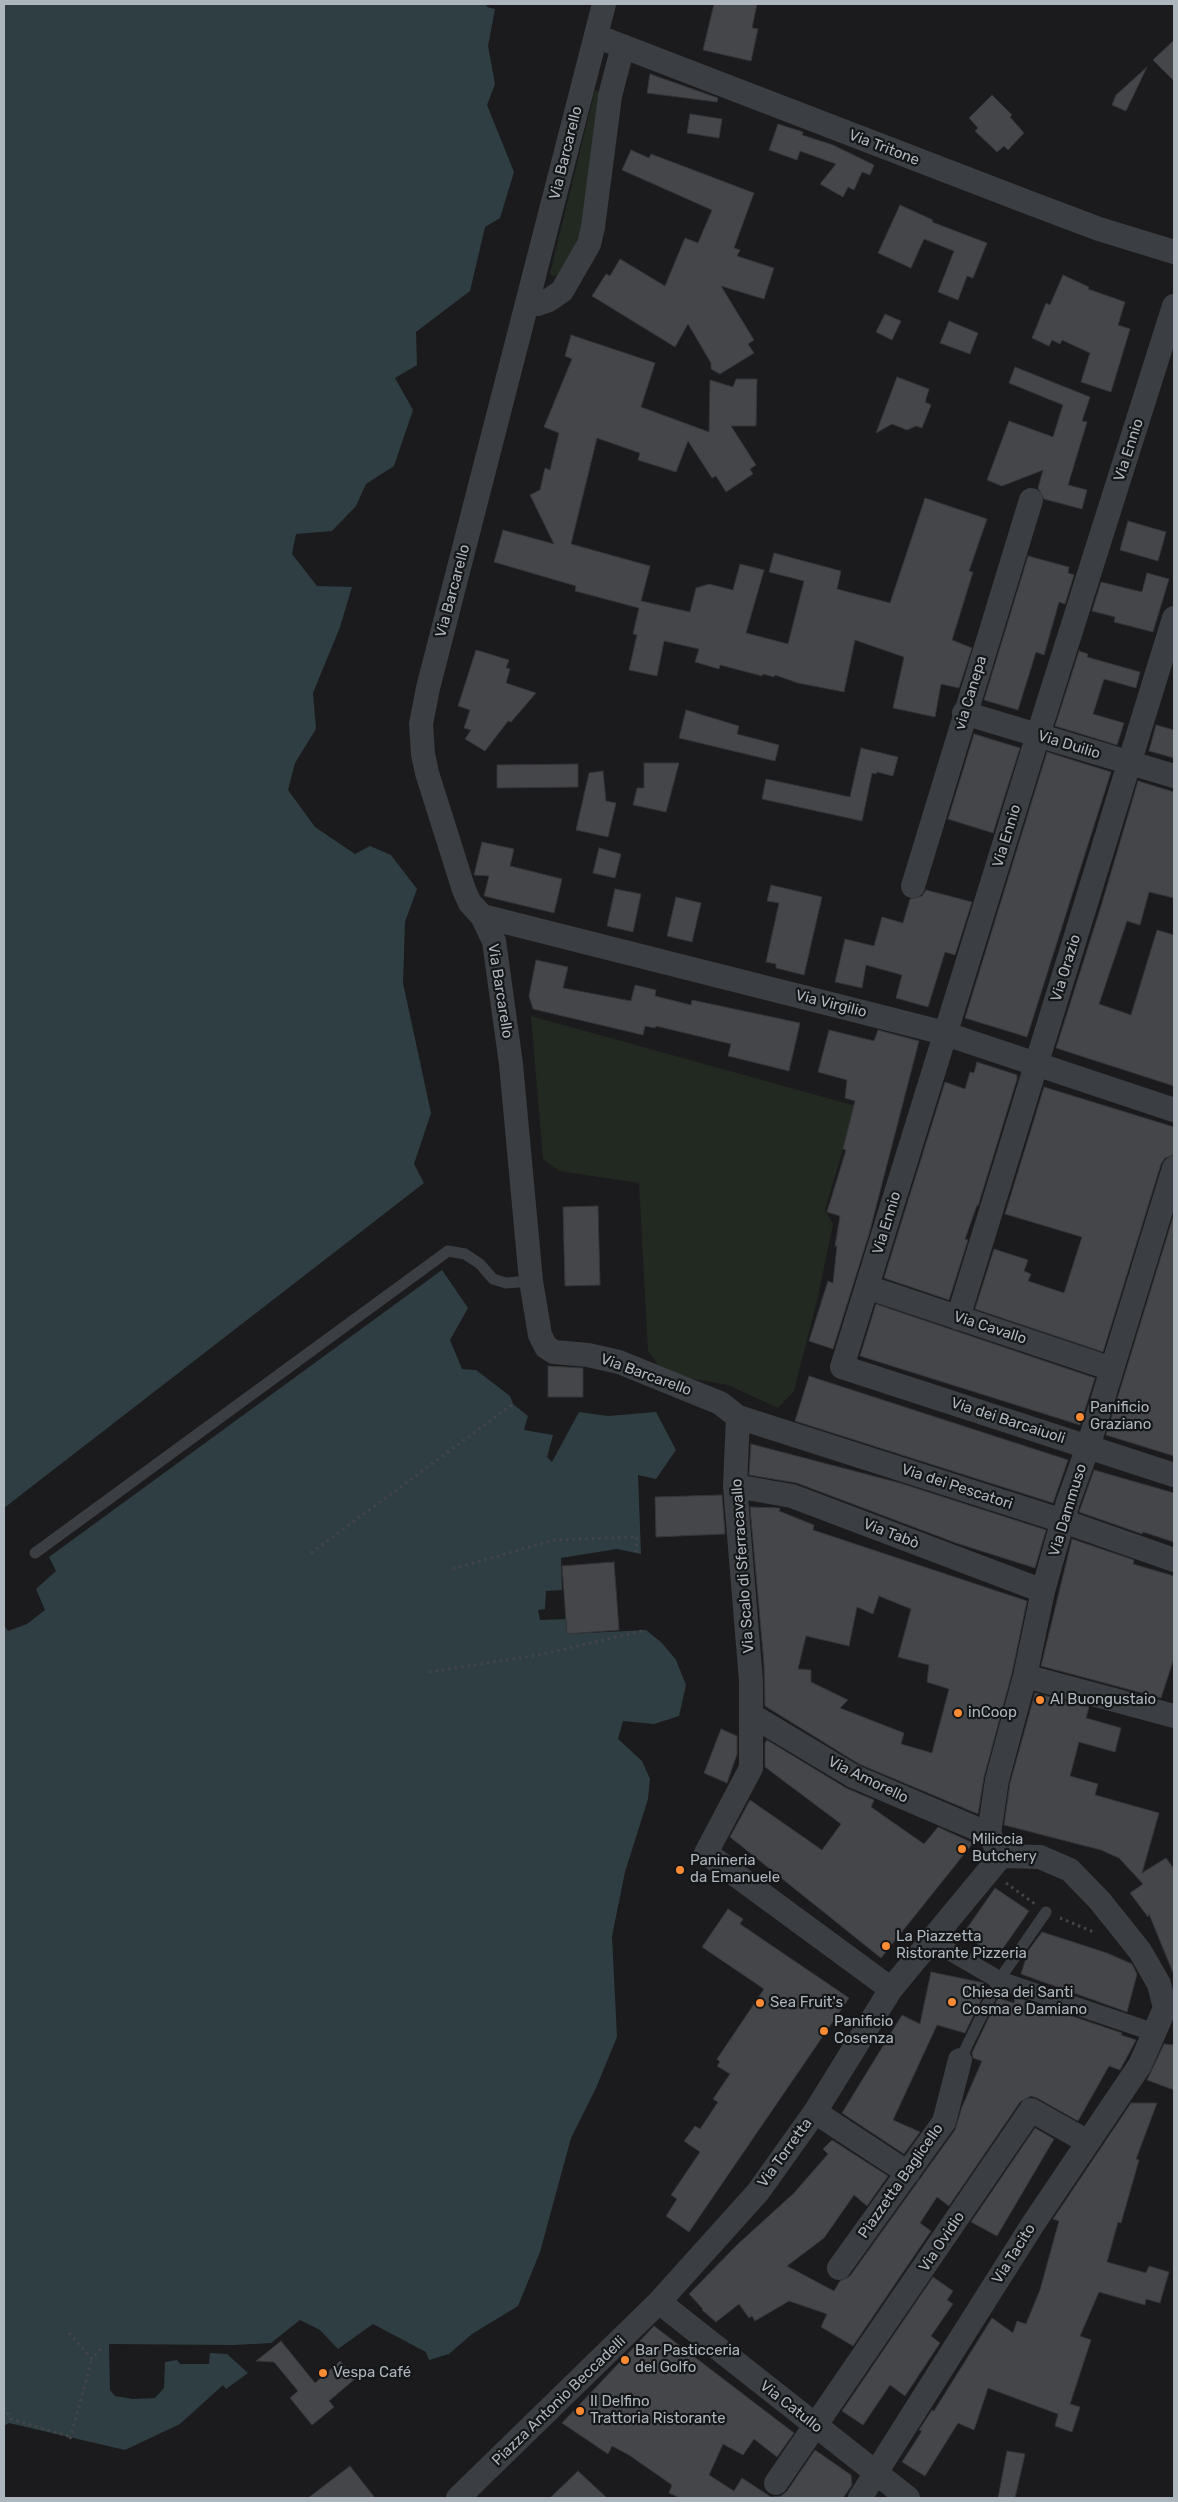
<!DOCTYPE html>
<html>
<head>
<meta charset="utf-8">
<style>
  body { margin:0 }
  #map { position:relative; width:1178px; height:2502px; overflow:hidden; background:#1b1b1d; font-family:Rubik,sans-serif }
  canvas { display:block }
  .frame { position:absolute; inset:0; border:5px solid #adb5bd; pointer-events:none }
</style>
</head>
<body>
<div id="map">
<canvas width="1178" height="2502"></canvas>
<div class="frame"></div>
</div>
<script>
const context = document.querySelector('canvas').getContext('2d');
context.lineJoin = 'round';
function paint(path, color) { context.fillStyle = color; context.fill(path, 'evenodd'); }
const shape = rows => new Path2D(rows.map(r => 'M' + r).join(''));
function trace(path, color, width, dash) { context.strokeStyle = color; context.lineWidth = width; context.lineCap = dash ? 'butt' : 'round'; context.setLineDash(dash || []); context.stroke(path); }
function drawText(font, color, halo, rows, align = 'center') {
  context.font = font + ' Rubik,sans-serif'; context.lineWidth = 4.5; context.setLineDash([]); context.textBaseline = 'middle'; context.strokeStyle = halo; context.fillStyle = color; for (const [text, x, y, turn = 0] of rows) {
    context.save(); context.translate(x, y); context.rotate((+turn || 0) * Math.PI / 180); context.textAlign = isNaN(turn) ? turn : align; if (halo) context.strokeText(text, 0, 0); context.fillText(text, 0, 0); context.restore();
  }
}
const green = shape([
  [595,90,599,91,582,226,579,237,558,275,553,276,550,273],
  [531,1016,856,1106,825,1210,833,1224,818,1297,794,1391,778,1408,728,1385,684,1377,660,1368,648,1351,639,1183,559,1171,543,1159]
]);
const water = shape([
  [4,4,486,4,487,7,495,9,488,46,495,84,487,105,514,172,500,218,485,227,470,291,416,332,417,365,395,378,413,410,394,466,366,484,356,506,332,531,296,534,292,554,317,586,352,587,340,627,313,693,316,729,295,763,288,790,315,827,355,854,370,846,391,855,417,889,405,922,403,983,431,1113,414,1164,424,1183,4,1508],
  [442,1270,468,1308,450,1340,462,1369,476,1370,510,1396,513,1404,528,1416,524,1430,553,1435,547,1457,552,1462,579,1412,608,1416,656,1412,676,1450,656,1479,638,1475,641,1554,617,1549,561,1558,562,1590,546,1591,545,1609,538,1610,540,1620,566,1619,567,1634,646,1630,662,1643,676,1660,686,1685,679,1716,654,1724,623,1721,618,1739,642,1761,650,1779,648,1799,625,1872,612,1936,617,2037,596,2088,571,2138,540,2252,518,2306,472,2334,449,2354,429,2360,426,2352,373,2324,338,2349,320,2330,300,2320,271,2343,234,2345,109,2344,110,2390,115,2396,133,2399,155,2398,164,2388,165,2362,177,2360,180,2364,209,2364,210,2353,227,2354,248,2373,226,2389,223,2385,180,2424,125,2450,9,2423,4,2426,4,1625,8,1631,27,1624,45,1610,36,1589,56,1571,49,1557]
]);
const building = shape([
  [714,4,757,4,752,28,758,29,751,61,703,50,714,4],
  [1174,40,1174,81,1153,60,1174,40],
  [1147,67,1126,111,1112,105,1116,95,1147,67],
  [650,74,718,98,717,102,647,93,650,74],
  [992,95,1012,115,1010,117,1024,133,1008,150,1004,146,997,152,975,131,978,128,969,118,992,95],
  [690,114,722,119,719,138,687,133,690,114],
  [778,124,803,132,802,135,833,145,874,165,870,175,862,172,854,190,848,187,843,197,820,184,836,164,800,151,797,160,769,150,778,124],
  [631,150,649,158,651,154,754,193,734,248,740,250,737,256,774,268,764,299,721,286,754,340,748,344,754,353,720,374,711,369,711,363,688,324,675,347,592,296,606,274,610,276,620,259,665,286,685,238,698,243,712,210,622,170,631,150],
  [900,205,933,220,932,222,987,243,973,278,967,276,958,300,938,292,954,251,924,239,911,268,878,253,900,205],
  [1063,275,1089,287,1088,289,1125,302,1118,325,1130,329,1111,392,1081,382,1090,353,1062,340,1060,344,1052,340,1049,346,1032,338,1046,303,1050,305,1063,275],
  [885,314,901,321,892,340,876,332,885,314],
  [949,321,978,333,970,354,940,343,949,321],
  [571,335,655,363,641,407,709,432,710,380,733,387,736,379,757,379,756,426,731,426,756,465,750,469,753,474,726,492,716,476,712,478,688,441,676,472,638,460,640,453,597,438,571,544,650,566,641,601,690,612,696,588,709,584,733,590,740,564,764,570,746,633,788,644,804,581,769,572,774,553,841,571,837,589,890,603,925,498,987,519,969,571,973,572,952,640,972,648,959,688,941,684,935,717,893,708,904,657,855,640,844,692,798,683,775,675,774,677,763,674,762,676,720,665,719,669,695,662,699,649,664,641,657,676,629,670,637,635,633,634,639,608,575,591,576,586,494,562,503,530,554,544,530,495,540,490,545,468,550,470,559,433,544,427,572,359,565,356,571,335],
  [1015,367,1090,397,1082,421,1087,422,1068,485,1087,490,1082,509,1044,499,1038,488,1043,470,1002,486,987,480,1009,421,1053,437,1063,405,1009,383,1015,367],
  [897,377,929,389,925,402,931,405,922,428,916,426,907,430,892,424,876,433,897,377],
  [1128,521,1166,532,1158,561,1120,550,1128,521],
  [1028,556,1069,567,1068,573,1074,575,1065,604,1059,602,1044,655,1036,652,1018,710,984,700,1028,556],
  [1147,573,1169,579,1153,632,1114,622,1115,617,1092,611,1101,582,1142,592,1147,573],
  [476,650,509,660,506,668,510,669,506,683,536,693,511,722,508,721,485,751,465,739,471,730,464,728,470,710,458,706,476,650],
  [1079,651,1088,654,1087,657,1140,672,1136,688,1104,679,1093,714,1124,723,1117,745,1055,726,1079,651],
  [686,710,739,726,737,734,779,745,775,761,679,738,686,710],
  [1156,725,1174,730,1174,758,1149,751,1156,725],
  [974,734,1020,748,993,833,948,819,974,734],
  [861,748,898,757,893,776,877,772,876,774,872,773,862,821,762,799,766,779,850,797,861,748],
  [1047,752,1111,772,1027,1037,965,1018,1047,752],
  [644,763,679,763,666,812,633,805,637,788,644,788,644,763],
  [578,764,578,787,497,788,497,765,578,764],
  [603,771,606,801,616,803,608,837,576,830,589,773,603,771],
  [1138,781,1174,792,1174,898,1149,892,1140,925,1127,921,1099,1004,1131,1015,1157,930,1174,935,1174,1086,1056,1048,1102,903,1138,781],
  [482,842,514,849,510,866,562,879,554,913,484,896,489,876,474,875,482,842],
  [599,848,621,854,615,878,593,873,599,848],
  [771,885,822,897,804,975,776,968,776,964,766,962,779,903,767,901,771,885],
  [615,889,641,894,633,932,607,926,615,889],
  [926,890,972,902,955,955,945,952,928,1007,896,998,902,975,866,965,862,988,835,982,845,939,874,946,882,917,903,923,910,899,922,896,926,890],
  [676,897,701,903,692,942,667,936,676,897],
  [536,960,568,967,563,988,631,1001,635,985,656,990,655,996,691,1005,692,1000,800,1023,789,1071,728,1056,731,1044,656,1026,655,1028,645,1026,643,1035,533,1009,529,996,536,960],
  [829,1030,874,1041,878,1030,919,1041,869,1234,833,1349,809,1341,828,1281,833,1283,837,1246,835,1246,840,1216,827,1212,846,1150,843,1149,855,1101,845,1098,847,1080,818,1072,829,1030],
  [977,1062,1017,1075,1017,1079,978,1206,977,1205,965,1239,968,1240,949,1300,884,1278,945,1082,965,1089,970,1072,974,1073,977,1062],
  [1044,1087,1174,1127,1174,1155,1165,1158,1161,1164,1103,1352,975,1309,994,1249,1028,1260,1024,1271,1031,1274,1028,1281,1064,1293,1082,1237,1005,1214,1044,1087],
  [598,1206,600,1285,565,1286,563,1207,598,1206],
  [1174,1214,1174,1456,1106,1435,1174,1214],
  [876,1304,1095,1378,1080,1425,860,1356,876,1304],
  [548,1366,583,1368,583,1397,548,1397,548,1366],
  [809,1376,1068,1460,1053,1503,795,1421,809,1376],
  [751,1444,900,1483,1046,1530,1035,1568,956,1543,797,1483,749,1475,751,1444],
  [1094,1470,1174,1493,1174,1542,1143,1532,1142,1534,1079,1512,1094,1470],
  [722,1495,725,1534,656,1537,655,1497,722,1495],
  [750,1507,780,1508,779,1511,814,1525,813,1530,1027,1601,1012,1673,984,1777,978,1814,859,1764,765,1706,764,1664,750,1507],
  [879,1596,911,1609,898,1657,929,1665,927,1682,949,1689,932,1753,901,1744,904,1733,840,1708,848,1700,811,1682,811,1670,798,1669,806,1636,849,1646,857,1607,873,1614,879,1596],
  [1072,1539,1134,1560,1133,1564,1174,1576,1174,1658,1161,1698,1041,1666,1072,1539],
  [614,1562,619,1630,567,1634,562,1566,614,1562],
  [1035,1693,1089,1707,1086,1718,1121,1728,1115,1752,1079,1742,1070,1776,1098,1784,1095,1795,1159,1813,1142,1873,1166,1858,1174,1869,1174,1975,1149,1914,1148,1917,1130,1893,1143,1884,1119,1858,1101,1850,1004,1825,1010,1783,1035,1693],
  [721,1729,737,1736,737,1754,727,1783,704,1773,721,1729],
  [767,1740,846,1788,874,1800,871,1807,924,1844,938,1827,973,1843,881,1958,730,1837,750,1800,822,1850,841,1824,765,1767,765,1743,767,1740],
  [995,1888,1029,1911,997,1957,963,1934,995,1888],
  [728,1909,743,1919,740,1924,849,1998,689,2232,666,2216,677,2199,671,2195,700,2152,684,2141,695,2126,700,2129,718,2102,713,2099,730,2074,717,2066,720,2062,717,2059,764,1989,702,1947,728,1909],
  [1042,1932,1107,1953,1132,1964,1137,1974,1127,2012,1021,1974,1028,1951,1042,1932],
  [931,1972,984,1983,982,1993,984,1994,965,2033,937,2025,893,2120,920,2132,904,2154,842,2113,902,2015,920,2024,931,1972],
  [1015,1997,1122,2033,1121,2035,1136,2040,1120,2070,1109,2066,1078,2121,1037,2098,1031,2096,1020,2102,949,2206,937,2197,920,2223,931,2231,853,2346,821,2327,827,2314,789,2301,755,2321,752,2316,749,2318,739,2304,716,2322,702,2310,703,2309,689,2294,738,2244,794,2193,828,2154,823,2149,832,2140,888,2176,867,2206,854,2195,824,2238,787,2266,834,2291,840,2281,850,2276,955,2130,962,2107,982,2061,973,2058,972,2053,998,1998,1014,2003,1015,1997],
  [1164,2044,1174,2045,1174,2090,1147,2080,1164,2044],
  [1131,2103,1157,2103,1136,2159,1139,2160,1121,2223,1118,2222,1107,2262,1146,2273,1149,2266,1169,2272,1160,2303,1146,2299,1145,2305,1099,2292,1080,2336,1091,2340,1070,2404,1080,2407,1072,2432,1055,2426,1058,2414,988,2388,974,2430,958,2423,925,2476,902,2462,922,2431,919,2430,932,2410,934,2411,992,2318,1013,2333,1017,2321,1026,2324,1040,2290,1059,2221,1053,2219,1131,2103],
  [1035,2128,1054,2139,997,2236,971,2222,1035,2128],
  [933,2277,953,2291,947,2300,953,2304,931,2336,940,2343,905,2396,890,2385,863,2425,842,2411,933,2277],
  [654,2326,794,2433,777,2457,754,2439,743,2455,723,2444,709,2475,734,2491,742,2478,771,2497,781,2496,787,2491,815,2450,851,2475,852,2485,843,2498,680,2498,669,2493,672,2485,629,2455,612,2446,608,2454,562,2423,654,2326],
  [281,2341,315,2383,340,2361,356,2378,329,2401,334,2407,312,2425,290,2398,298,2391,274,2362,256,2361,281,2341],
  [1007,2451,1025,2454,1015,2498,998,2498,1007,2451],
  [350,2466,375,2498,308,2498,350,2466],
  [578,2471,607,2498,550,2498,578,2471]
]);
const path = shape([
  [311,1553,513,1404],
  [453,1569,554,1540,637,1537,636,1552],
  [429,1672,539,1655,646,1630],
  [1006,1883,1035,1904],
  [1060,1918,1096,1933],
  [69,2333,92,2359,102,2347],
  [4,2407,11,2419,71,2437],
  [70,2439,92,2359]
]);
const service = shape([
  [35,1553,448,1251,465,1254,480,1264,493,1279,506,1283,531,1281],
  [960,2060,999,1980,1046,1912]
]);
const pedestrian = shape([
  [930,1940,999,1980,1153,2032]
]);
const minor = shape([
  [604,4,428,688,421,724,423,754,427,773,464,890,470,903,482,916,494,941,511,1064,531,1281,540,1335,546,1347,554,1352,588,1355,619,1362,720,1403,738,1417,1063,1521,1174,1560],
  [596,36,1030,203,1099,229,1174,252],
  [529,303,537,304,549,300,562,291,589,244,593,227,610,96,623,46],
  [1174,306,1038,735,842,1367,1174,1475],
  [964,713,1174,776],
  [913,886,1031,500],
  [482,916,937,1031,1174,1110],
  [867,1287,1112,1369],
  [958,1318,1174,618],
  [738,1417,735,1486,751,1681,751,1768,706,1853,891,1989],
  [735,1486,792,1496,1043,1591],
  [1025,1676,1174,1716],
  [753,1716,853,1776,989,1834],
  [1001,1856,989,1834,997,1780,1025,1676,1043,1591,1068,1502,1088,1447,1174,1168],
  [1001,1856,1040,1857,1070,1870,1100,1901,1140,1951,1159,1984,1165,2008],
  [815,2112,908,2173],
  [839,2268,944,2122,960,2060],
  [659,2302,908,2498],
  [776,2483,1031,2110,1088,2142],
  [458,2498,659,2302,758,2192,815,2112,891,1989,1001,1856],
  [860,2498,1033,2224,1140,2065,1165,2008]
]);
const markers = [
  [1080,1417,5,"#fd8b33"],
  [1040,1700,5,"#fd8b33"],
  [958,1713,5,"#fd8b33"],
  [962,1849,5,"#fd8b33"],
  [680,1870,5,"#fd8b33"],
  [886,1946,5,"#fd8b33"],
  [952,2002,5,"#fd8b33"],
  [760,2003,5,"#fd8b33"],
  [824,2031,5,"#fd8b33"],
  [625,2360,5,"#fd8b33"],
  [323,2373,5,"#fd8b33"],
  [580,2411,5,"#fd8b33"]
];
const streetNames = [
  ["Via Tritone",884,148,21],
  ["Via Barcarello",566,153,-76],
  ["Via Ennio",1129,450,-72],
  ["Via Barcarello",453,591,-75],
  ["via Canepa",971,693,-73],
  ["Via Duilio",1069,745,17],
  ["Via Ennio",1007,836,-73],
  ["Via Orazio",1066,968,-73],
  ["Via Barcarello",500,991,81],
  ["Via Virgilio",831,1004,14],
  ["Via Ennio",887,1223,-73],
  ["Via Cavallo",990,1328,18],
  ["Via Barcarello",646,1375,20],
  ["Via dei Barcaiuoli",1008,1421,18],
  ["Via dei Pescatori",957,1487,18],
  ["Via Dammuso",1068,1510,-73],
  ["Via Tabò",891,1534,21],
  ["Via Scalo di Sferracavallo",743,1566,-94],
  ["Via Amorello",868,1780,26],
  ["Via Torretta",785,2153,-54],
  ["Piazzetta Baglicello",901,2181,-55],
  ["Via Ovidio",942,2242,-56],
  ["Via Tacito",1014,2254,-58],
  ["Piazza Antonio Beccadelli",559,2401,-44],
  ["Via Catullo",791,2407,38]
];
const poiNames = [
  ["Panificio",1090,1408],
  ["Graziano",1090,1425],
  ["Al Buongustaio",1050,1700],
  ["inCoop",968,1713],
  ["Miliccia",972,1840],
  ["Butchery",972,1857],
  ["Panineria",690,1861],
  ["da Emanuele",690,1878],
  ["La Piazzetta",896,1937],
  ["Ristorante Pizzeria",896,1954],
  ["Chiesa dei Santi",962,1993],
  ["Cosma e Damiano",962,2010],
  ["Sea Fruit's",770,2003],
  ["Panificio",834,2022],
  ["Cosenza",834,2039],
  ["Bar Pasticceria",635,2351],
  ["del Golfo",635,2368],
  ["Vespa Café",333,2373],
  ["Il Delfino",590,2402],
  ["Trattoria Ristorante",590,2419]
];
paint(green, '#212920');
paint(water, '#2f3e43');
paint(building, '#44464a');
trace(building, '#343539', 1);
trace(path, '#41454a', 3, [2.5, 4]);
trace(service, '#3b3e42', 11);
trace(pedestrian, '#3b3e42', 18);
trace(minor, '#3b3e42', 24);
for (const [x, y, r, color] of markers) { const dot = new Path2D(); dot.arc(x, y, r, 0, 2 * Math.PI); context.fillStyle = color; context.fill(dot); trace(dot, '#151618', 2); }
drawText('15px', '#adb5bd', '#151618', streetNames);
drawText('15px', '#adb5bd', '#151618', poiNames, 'left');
</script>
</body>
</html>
